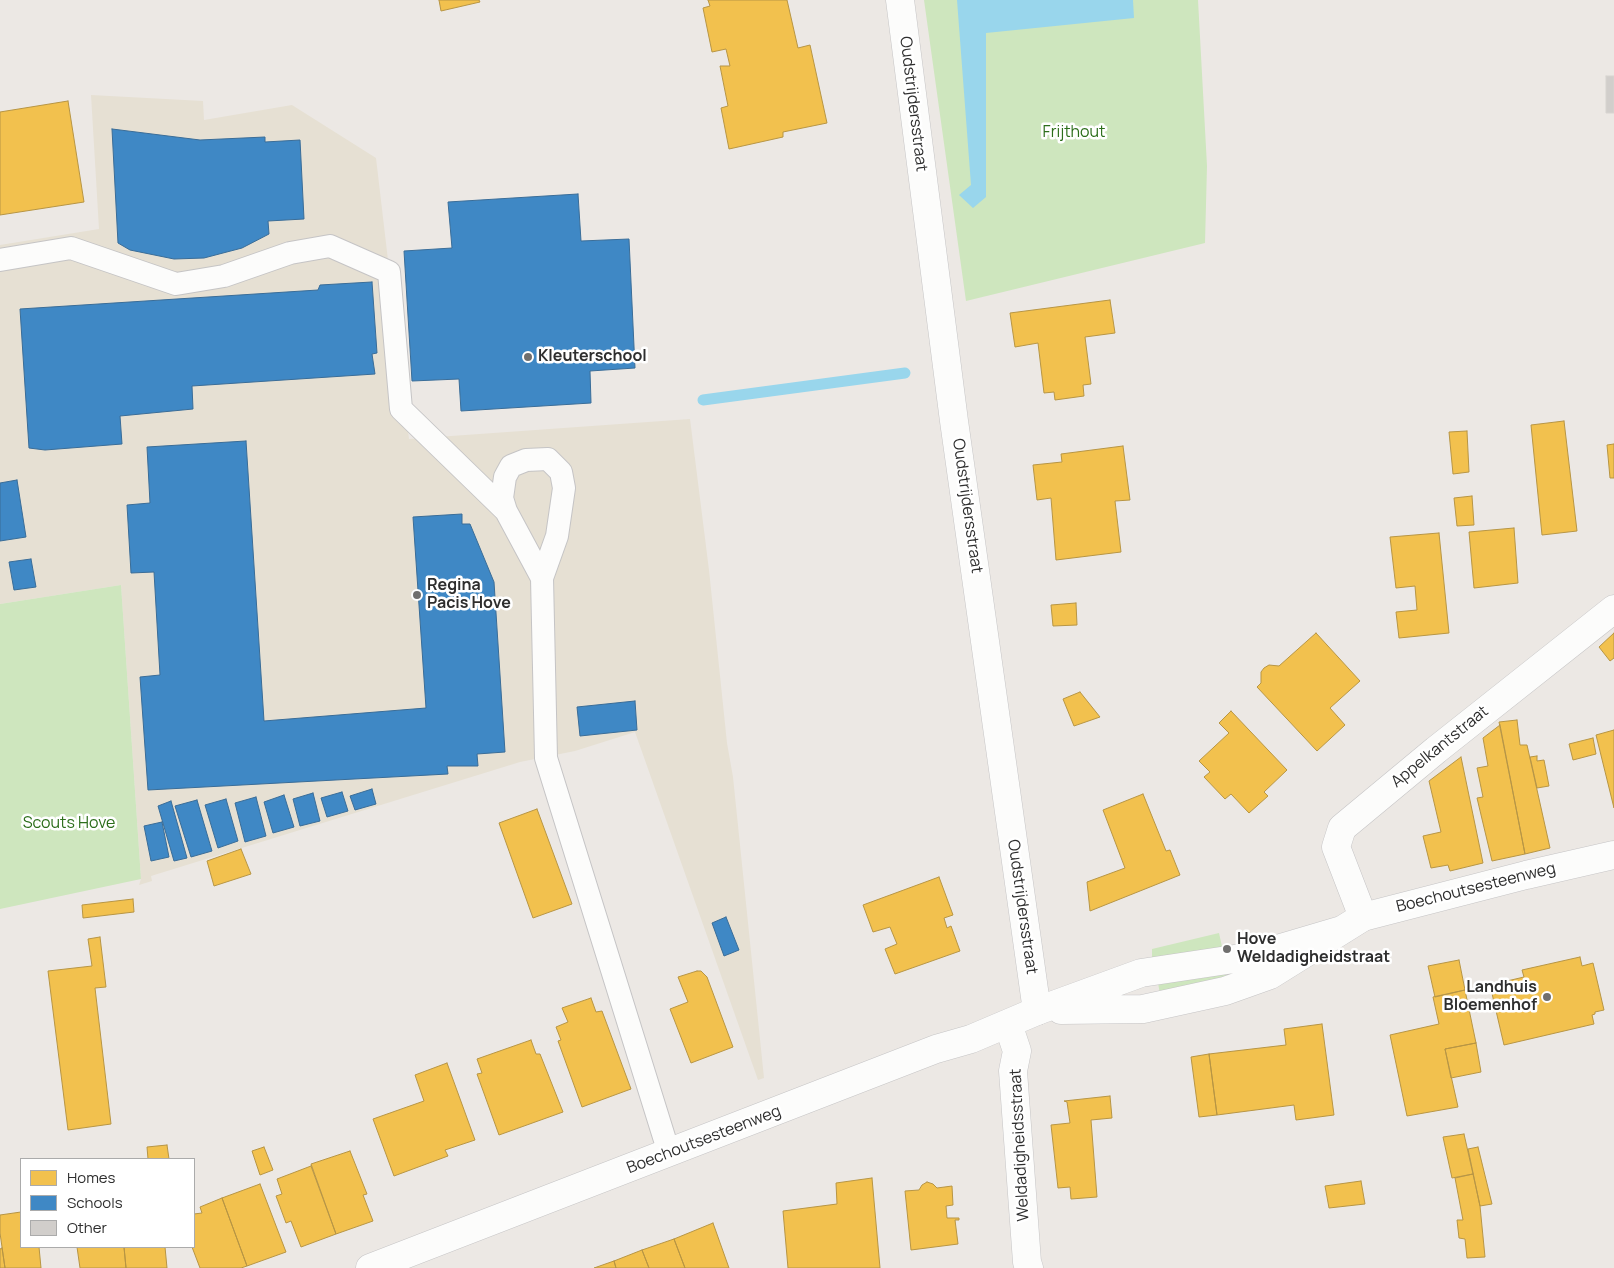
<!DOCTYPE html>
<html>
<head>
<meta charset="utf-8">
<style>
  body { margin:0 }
  #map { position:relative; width:1614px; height:1268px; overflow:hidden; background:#ece8e4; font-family:Manrope,sans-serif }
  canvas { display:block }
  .legend { position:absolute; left:20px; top:1158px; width:175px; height:90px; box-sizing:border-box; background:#fff; border:1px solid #ababab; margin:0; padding:6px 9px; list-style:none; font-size:15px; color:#2e2e2e }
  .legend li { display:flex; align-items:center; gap:10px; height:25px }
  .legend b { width:25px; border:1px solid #ababab }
</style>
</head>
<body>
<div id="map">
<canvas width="1614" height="1268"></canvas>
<ul class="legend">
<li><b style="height:14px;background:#f2c14e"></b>Homes</li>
<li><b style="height:14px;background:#3f88c5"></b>Schools</li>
<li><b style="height:14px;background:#d1cecb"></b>Other</li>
</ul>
</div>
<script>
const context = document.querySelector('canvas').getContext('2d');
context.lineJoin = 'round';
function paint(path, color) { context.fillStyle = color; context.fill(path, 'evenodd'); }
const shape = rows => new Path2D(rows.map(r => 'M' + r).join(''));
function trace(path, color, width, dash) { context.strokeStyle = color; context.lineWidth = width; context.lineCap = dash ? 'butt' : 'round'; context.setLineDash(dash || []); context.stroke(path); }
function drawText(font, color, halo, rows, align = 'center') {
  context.font = font + ' Manrope,sans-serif'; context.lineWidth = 5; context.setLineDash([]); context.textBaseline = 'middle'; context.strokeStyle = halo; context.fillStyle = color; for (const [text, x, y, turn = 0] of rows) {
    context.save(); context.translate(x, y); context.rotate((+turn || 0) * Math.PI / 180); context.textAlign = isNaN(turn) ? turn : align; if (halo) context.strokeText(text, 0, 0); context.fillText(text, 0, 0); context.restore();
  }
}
const education = shape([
  [91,95,203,101,204,120,292,105,376,158,409,439,690,419,709,570,727,743,733,777,764,1078,758,1080,635,732,575,751,520,762,151,876,152,881,139,885,141,879,121,585,0,604,0,245,99,229]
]);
const green = shape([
  [924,0,1198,0,1207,166,1205,243,966,301],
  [121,585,141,879,0,909,0,604],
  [1219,933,1223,951,1152,962,1152,949],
  [1251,967,1253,972,1160,994,1158,983]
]);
const water = shape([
  [957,0,1133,0,1134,18,986,33,986,197,973,208,959,195,971,185]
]);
const homes = shape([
  [439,0,479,0,480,2,441,11,439,0],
  [708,0,787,0,798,48,810,45,827,123,783,132,783,137,729,149,721,108,728,106,720,66,730,66,726,49,712,52,703,8,710,6,708,0],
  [68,101,84,202,0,215,0,112,68,101],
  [1110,300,1115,333,1085,337,1091,384,1083,385,1084,396,1055,400,1054,392,1044,393,1038,343,1015,347,1010,313,1110,300],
  [1564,421,1577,531,1542,535,1531,425,1564,421],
  [1467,431,1469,472,1453,474,1449,432,1467,431],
  [1614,444,1614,478,1610,478,1607,445,1614,444],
  [1123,446,1130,500,1115,501,1121,552,1056,560,1051,498,1037,500,1033,465,1062,462,1061,454,1123,446],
  [1472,496,1474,525,1457,526,1454,498,1472,496],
  [1514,528,1518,583,1474,588,1469,532,1514,528],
  [1439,533,1449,633,1399,638,1396,612,1417,610,1415,586,1396,588,1390,537,1439,533],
  [1076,603,1077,625,1053,626,1051,605,1076,603],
  [1316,633,1360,681,1330,708,1345,725,1317,751,1257,687,1261,683,1261,672,1264,668,1269,665,1279,666,1316,633],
  [1614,633,1614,658,1610,661,1599,647,1614,633],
  [1080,692,1100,717,1074,726,1063,699,1080,692],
  [1231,711,1287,770,1264,792,1268,796,1249,813,1231,794,1225,799,1204,777,1210,772,1199,761,1229,733,1219,723,1231,711],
  [1517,720,1520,745,1527,745,1550,848,1525,854,1499,722,1517,720],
  [1500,725,1525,854,1492,861,1477,798,1483,797,1477,768,1488,766,1483,738,1500,725],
  [1614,730,1614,808,1596,735,1614,730],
  [1593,738,1596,754,1573,760,1569,744,1593,738],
  [1537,756,1537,761,1544,760,1549,786,1537,788,1530,757,1537,756],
  [1461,757,1483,863,1450,871,1448,865,1431,868,1423,836,1441,832,1429,781,1461,757],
  [1143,794,1166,851,1170,850,1180,875,1090,911,1087,882,1125,868,1103,810,1143,794],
  [537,809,572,904,533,918,499,823,537,809],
  [241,849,251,874,214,886,207,861,241,849],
  [939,877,953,915,944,918,947,928,951,926,960,951,895,974,885,949,897,944,890,927,873,932,863,905,939,877],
  [133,899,134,912,83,918,82,905,133,899],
  [100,937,106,987,95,988,111,1124,68,1130,48,971,92,966,88,939,100,937],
  [1580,957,1582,966,1593,963,1604,1010,1595,1012,1595,1014,1592,1015,1594,1024,1504,1045,1490,985,1524,977,1522,970,1580,957],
  [1459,960,1465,990,1435,997,1428,966,1459,960],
  [697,971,701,971,707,977,733,1047,691,1063,670,1009,688,1002,678,977,697,971],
  [1465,990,1476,1043,1445,1049,1458,1107,1407,1116,1390,1035,1439,1024,1433,997,1465,990],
  [591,998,596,1012,602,1011,631,1089,582,1107,558,1041,561,1040,556,1027,568,1022,562,1008,591,998],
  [1322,1024,1334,1115,1296,1120,1294,1105,1217,1115,1209,1054,1286,1045,1284,1029,1322,1024],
  [531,1040,536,1054,540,1054,563,1112,499,1135,477,1074,482,1073,477,1059,531,1040],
  [1476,1043,1481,1072,1451,1078,1445,1049,1476,1043],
  [1209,1054,1217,1115,1199,1117,1191,1057,1209,1054],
  [447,1063,475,1140,445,1150,448,1156,394,1176,373,1119,424,1101,415,1075,447,1063],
  [1110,1096,1112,1118,1091,1120,1097,1197,1071,1199,1070,1187,1058,1188,1051,1125,1070,1123,1067,1102,1064,1101,1110,1096],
  [1464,1134,1473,1174,1452,1178,1443,1137,1464,1134],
  [167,1145,169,1159,148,1159,147,1147,167,1145],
  [264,1147,273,1170,260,1175,252,1151,264,1147],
  [1478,1147,1492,1204,1480,1206,1468,1149,1478,1147],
  [350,1151,367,1194,363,1195,373,1221,336,1234,311,1164,350,1151],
  [311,1166,336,1234,301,1247,291,1221,286,1223,276,1196,282,1194,277,1179,311,1166],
  [1473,1174,1480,1206,1485,1257,1467,1258,1465,1239,1459,1238,1457,1220,1463,1220,1455,1178,1473,1174],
  [872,1178,880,1268,788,1268,783,1211,837,1204,836,1183,872,1178],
  [1361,1181,1365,1204,1329,1208,1325,1186,1361,1181],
  [927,1182,933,1184,937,1188,952,1186,953,1205,946,1206,947,1218,959,1218,959,1220,955,1220,958,1244,911,1250,905,1191,919,1190,922,1185,927,1182],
  [260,1184,286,1252,247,1266,222,1198,260,1184],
  [222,1198,247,1266,241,1268,200,1268,192,1247,194,1214,202,1213,200,1207,222,1198],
  [21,1212,21,1247,39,1247,41,1268,5,1268,0,1233,0,1215,21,1212],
  [713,1223,729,1268,685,1268,674,1239,713,1223],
  [674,1239,685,1268,649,1268,642,1250,674,1239],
  [77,1247,124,1247,126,1268,80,1268,77,1247],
  [124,1247,165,1247,167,1268,126,1268,124,1247],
  [2,1248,5,1268,0,1268,0,1249,2,1248],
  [642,1250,649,1268,616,1268,614,1261,642,1250],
  [614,1261,616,1268,594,1268,614,1261]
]);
const schools = shape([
  [112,129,200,140,265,137,265,142,300,140,304,219,268,221,269,234,242,248,204,258,174,259,130,250,118,243,112,129],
  [578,194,581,241,629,239,635,368,590,371,591,403,461,411,459,379,412,381,404,251,452,248,448,202,578,194],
  [372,282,377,353,372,354,375,374,192,386,193,409,120,416,122,444,45,450,29,448,20,309,318,290,320,285,372,282],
  [246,441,264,721,426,708,413,517,462,514,462,524,470,524,494,582,505,752,477,754,478,766,447,766,448,774,148,790,140,677,160,675,154,572,131,573,127,505,150,503,147,447,246,441],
  [17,480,26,537,0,541,0,483,17,480],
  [31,559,36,587,14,590,9,562,31,559],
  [635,701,637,730,580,736,577,707,635,701],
  [372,789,376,804,355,810,350,796,372,789],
  [342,792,348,811,327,817,321,798,342,792],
  [313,793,320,821,300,826,293,799,313,793],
  [284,795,294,827,273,833,264,802,284,795],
  [256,797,266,836,245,842,235,803,256,797],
  [226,799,238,841,218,848,205,805,226,799],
  [197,800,212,851,191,857,175,806,197,800],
  [171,801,187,858,174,861,158,806,171,801],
  [162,822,169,857,151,861,144,826,162,822],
  [726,917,739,950,724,956,712,923,726,917]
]);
const stream = shape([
  [703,400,905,373]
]);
const building = shape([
  [1606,76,1614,76,1614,113,1606,113,1606,76]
]);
const lane = shape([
  [0,260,71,248,176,284,224,276,290,253,330,246,389,272,401,409,506,511],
  [542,578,506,511,502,498,505,477,511,466,526,460,548,459,561,472,564,488,557,536,542,578,546,758,669,1153]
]);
const street = shape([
  [900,0,954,421,1037,1011],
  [1363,917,1336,847,1342,828,1436,750,1614,609],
  [1008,1024,1017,1051,1013,1071,1027,1262,1029,1268]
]);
const secondary = shape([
  [1061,1010,1143,1009,1225,991,1270,975,1363,917,1526,875,1614,855],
  [370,1268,936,1049,971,1039,1037,1011,1141,973,1254,956,1342,930]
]);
const markers = [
  [528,357,5,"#706f6e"],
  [417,595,5,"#706f6e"],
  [1227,949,5,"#706f6e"],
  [1547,997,5,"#706f6e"]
];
const streetNames = [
  ["Oudstrijdersstraat",913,104,83],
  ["Oudstrijdersstraat",967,506,82],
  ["Appelkantstraat",1440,747,-39],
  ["Boechoutsesteenweg",1476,888,-14],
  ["Oudstrijdersstraat",1022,907,82],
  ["Boechoutsesteenweg",704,1140,-21],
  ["Weldadigheidsstraat",1020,1145,-93]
];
const parkNames = [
  ["Frijthout",1074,133],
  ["Scouts Hove",69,824]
];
const poiNames = [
  ["Kleuterschool",538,357],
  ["Regina",427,586],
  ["Pacis Hove",427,604],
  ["Hove",1237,940],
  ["Weldadigheidstraat",1237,958],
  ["Landhuis",1537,988,"right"],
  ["Bloemenhof",1537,1006,"right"]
];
paint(education, '#e6e0d3');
paint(green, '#cee6be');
paint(water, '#99d6ec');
paint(homes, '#f2c14e');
trace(homes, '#b79544', 1);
paint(schools, '#3f88c5');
trace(schools, '#3a6d98', 1);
trace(stream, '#99d6ec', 11);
paint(building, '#d1cecb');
trace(building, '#d7d4d0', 1);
trace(lane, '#c5c4c5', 24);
trace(street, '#c5c4c5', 29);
trace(secondary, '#c5c4c5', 29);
trace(lane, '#fcfcfb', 22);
trace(street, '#fcfcfb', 28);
trace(secondary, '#fcfcfb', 28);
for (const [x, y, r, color] of markers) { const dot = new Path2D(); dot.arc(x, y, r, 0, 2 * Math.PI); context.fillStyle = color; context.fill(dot); trace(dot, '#fff', 2); }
drawText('16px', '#2e2e2e', '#fff', streetNames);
drawText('16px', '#2c6e1b', '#fff', parkNames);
drawText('bold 16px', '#2e2e2e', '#fff', poiNames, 'left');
</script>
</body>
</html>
